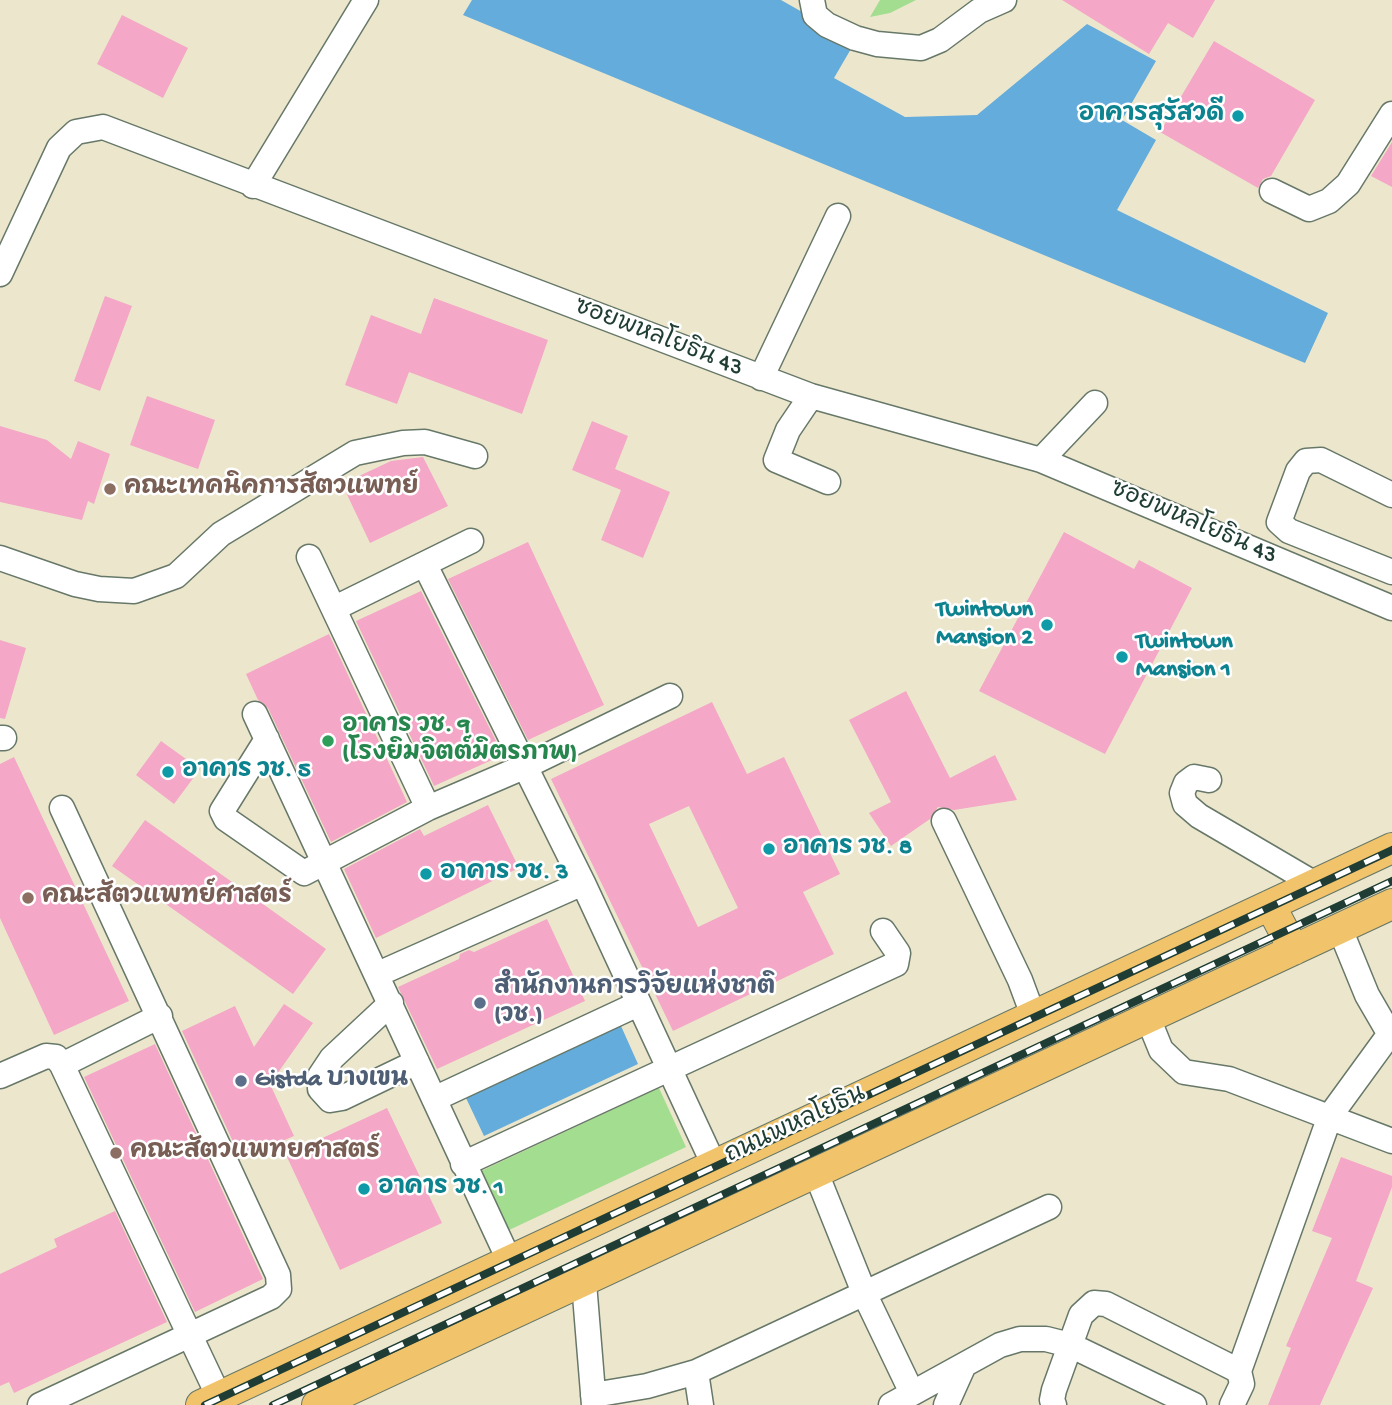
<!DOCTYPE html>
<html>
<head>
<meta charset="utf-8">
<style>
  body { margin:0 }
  canvas { display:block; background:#ece7cc }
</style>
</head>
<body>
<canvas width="1392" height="1405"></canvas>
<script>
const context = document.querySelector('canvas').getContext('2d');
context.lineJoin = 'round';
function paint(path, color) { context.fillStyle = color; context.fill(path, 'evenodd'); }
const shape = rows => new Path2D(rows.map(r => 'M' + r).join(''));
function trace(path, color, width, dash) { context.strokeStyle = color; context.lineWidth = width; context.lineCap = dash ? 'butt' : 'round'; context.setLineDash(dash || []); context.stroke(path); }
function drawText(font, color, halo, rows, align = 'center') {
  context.font = font + ' "Gochi Hand","Playpen Sans Thai",sans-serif'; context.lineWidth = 5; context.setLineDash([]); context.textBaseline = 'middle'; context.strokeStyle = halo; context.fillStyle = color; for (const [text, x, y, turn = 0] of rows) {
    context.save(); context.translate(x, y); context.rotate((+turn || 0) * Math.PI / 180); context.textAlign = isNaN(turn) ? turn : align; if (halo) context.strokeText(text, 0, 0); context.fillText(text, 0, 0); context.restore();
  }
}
const green = shape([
  [880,0,916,0,890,13,870,17],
  [659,1088,686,1147,507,1231,479,1172]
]);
const water = shape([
  [472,0,781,0,855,42,834,78,905,117,977,115,1087,24,1156,61,1122,120,1156,140,1117,210,1328,313,1305,363,463,15],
  [621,1026,638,1064,484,1136,466,1098]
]);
const building = shape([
  [1062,0,1215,0,1193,38,1168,23,1149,54],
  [122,15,188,48,163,98,97,64],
  [1214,41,1315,100,1271,176,1263,179,1258,188,1160,132],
  [1392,142,1392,187,1371,176],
  [105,296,132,306,100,391,74,381],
  [434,298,548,340,522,414,409,372,397,404,345,385,371,315,421,334],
  [147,396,215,420,198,469,130,445],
  [592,421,628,436,615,469,670,492,643,558,601,540,621,490,572,470],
  [0,426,47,440,71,459,78,441,110,454,94,504,88,501,82,520,0,502],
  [423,457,448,506,370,543,342,484,391,461],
  [1064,532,1134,569,1139,560,1192,588,1105,754,979,691],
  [528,542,604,705,528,740,448,579],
  [421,591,503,755,434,786,356,621],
  [329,634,407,802,331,842,268,708,258,700,246,674],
  [0,640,26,648,5,719,0,718],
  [906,691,950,778,995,755,1017,800,954,810,938,807,930,819,891,846,869,813,891,802,849,720],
  [712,702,747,774,784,757,840,874,803,892,834,954,673,1031,551,779],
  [689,806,738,908,698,927,649,824],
  [161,741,200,769,174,804,136,775],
  [14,757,129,1001,54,1035,0,918,0,764],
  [488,805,519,868,376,938,344,869,420,829,424,836],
  [145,820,326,949,293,994,112,866],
  [547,919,585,1001,437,1069,398,987,459,959,460,954,469,950,474,952],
  [284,1004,313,1023,270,1084,294,1136,241,1159,182,1031,235,1006,254,1047],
  [155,1044,263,1279,195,1312,84,1077],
  [387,1108,442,1223,340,1270,286,1155],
  [1341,1157,1392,1176,1392,1187,1356,1281,1373,1288,1320,1405,1268,1405,1291,1348,1286,1346,1332,1238,1312,1231],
  [115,1211,167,1322,14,1393,9,1382,0,1386,0,1274,57,1247,54,1239]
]);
const minor = shape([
  [812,0,815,15,827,25,855,38,877,44,921,48,940,40,979,11,1004,0],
  [253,186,366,0],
  [1272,191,1309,209,1329,201,1348,184,1392,114],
  [0,274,59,148,76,132,103,127,811,396,1041,460,1392,608],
  [761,378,838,216],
  [811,396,788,430,776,460,828,482],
  [1041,460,1095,403],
  [1392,495,1321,460,1306,461,1298,471,1279,522,1289,531,1392,572],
  [309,557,428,808],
  [0,558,75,584,99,589,134,591,176,576,221,534,355,453,403,443,425,442,475,456],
  [425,565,583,883,714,1165],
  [335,608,471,541],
  [255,714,509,1260],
  [0,738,4,738],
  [267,739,222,811,226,819,304,873,428,808,526,766,670,696],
  [1209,780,1194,777,1186,783,1182,793,1185,804,1199,816,1315,884],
  [944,821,1020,980,1033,1015],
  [1340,929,1367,995,1392,1038],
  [378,974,583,883],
  [391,1003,332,1058,320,1076,320,1089,330,1100,342,1098,417,1062],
  [1148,1018,1161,1050,1184,1072,1229,1079,1392,1141],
  [62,1065,160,1016],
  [0,1076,46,1056,56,1057,62,1065,219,1397],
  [434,1099,638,1004],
  [463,1164,896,964,898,953,883,931],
  [816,1173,865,1295,912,1393],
  [584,1283,594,1405],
  [593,1395,647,1386,696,1372],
  [40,1405,271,1297,279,1289,278,1275,62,808],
  [701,1405,696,1372,1049,1207],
  [891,1405,1000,1345,1020,1339,1046,1339,1070,1345,1194,1405],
  [946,1405,964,1365],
  [1054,1405,1052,1400,1054,1390,1081,1315,1094,1303,1106,1304,1239,1371],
  [1232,1405,1242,1384,1239,1371,1330,1116,1389,1035]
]);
const major = shape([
  [1270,905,1294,950],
  [201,1405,1392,848],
  [317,1405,1392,904]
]);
const rail = shape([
  [205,1405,1392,850],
  [273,1405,1392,881]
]);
const markers = [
  [1238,116,7,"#0f9aa8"],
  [110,489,7,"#8d6e63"],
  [1047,625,7,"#0f9aa8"],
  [1122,657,7,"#0f9aa8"],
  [328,741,7,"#2e9e5b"],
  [168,772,7,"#0f9aa8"],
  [769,849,7,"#0f9aa8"],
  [426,874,7,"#0f9aa8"],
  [28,898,7,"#8d6e63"],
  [480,1003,7,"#5c6f8a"],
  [241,1081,7,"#5c6f8a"],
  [116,1153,7,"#8d6e63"],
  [364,1189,7,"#0f9aa8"]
];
const cultureNames = [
  ["อาคารสุรัสวดี",1224,116,"right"],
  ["Twintown",1033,611,"right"],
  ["Mansion 2",1033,639,"right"],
  ["Twintown",1136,643],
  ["Mansion 1",1136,671],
  ["อาคาร วช. 5",182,772],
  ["อาคาร วช. 8",783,849],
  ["อาคาร วช. 3",440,874],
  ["อาคาร วช. 1",378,1189]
];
const streetNames = [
  ["ซอยพหลโยธิน 43",658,339,21],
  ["ซอยพหลโยธิน 43",1193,524,23],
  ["ถนนพหลโยธิน",796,1126,-25]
];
const educationNames = [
  ["คณะเทคนิคการสัตวแพทย์",124,489],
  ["คณะสัตวแพทย์ศาสตร์",42,898],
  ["คณะสัตวแพทยศาสตร์",130,1153]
];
const leisureNames = [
  ["อาคาร วช. 9",342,727],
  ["(โรงยิมจิตต์มิตรภาพ)",342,755]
];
const serviceNames = [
  ["สำนักงานการวิจัยแห่งชาติ",494,989],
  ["(วช.)",494,1017],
  ["Gistda บางเขน",255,1081]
];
paint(green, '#a3dd8f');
paint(water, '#64acdb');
paint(building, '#f4a7c6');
trace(minor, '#677869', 27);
trace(major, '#677869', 32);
trace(minor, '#fff', 24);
trace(major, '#f1c36a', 30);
trace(rail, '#1f3d34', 8);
trace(rail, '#fff', 5, [16]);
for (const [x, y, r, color] of markers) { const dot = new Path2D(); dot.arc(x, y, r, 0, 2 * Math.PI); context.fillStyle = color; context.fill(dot); trace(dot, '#fff', 2.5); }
drawText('bold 24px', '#0d838f', '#fff', cultureNames, 'left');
drawText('24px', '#1f3d34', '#fff', streetNames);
drawText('bold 24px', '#785e54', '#fff', educationNames, 'left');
drawText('bold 24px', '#27864d', '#fff', leisureNames, 'left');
drawText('bold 24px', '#4e5e75', '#fff', serviceNames, 'left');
</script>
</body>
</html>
